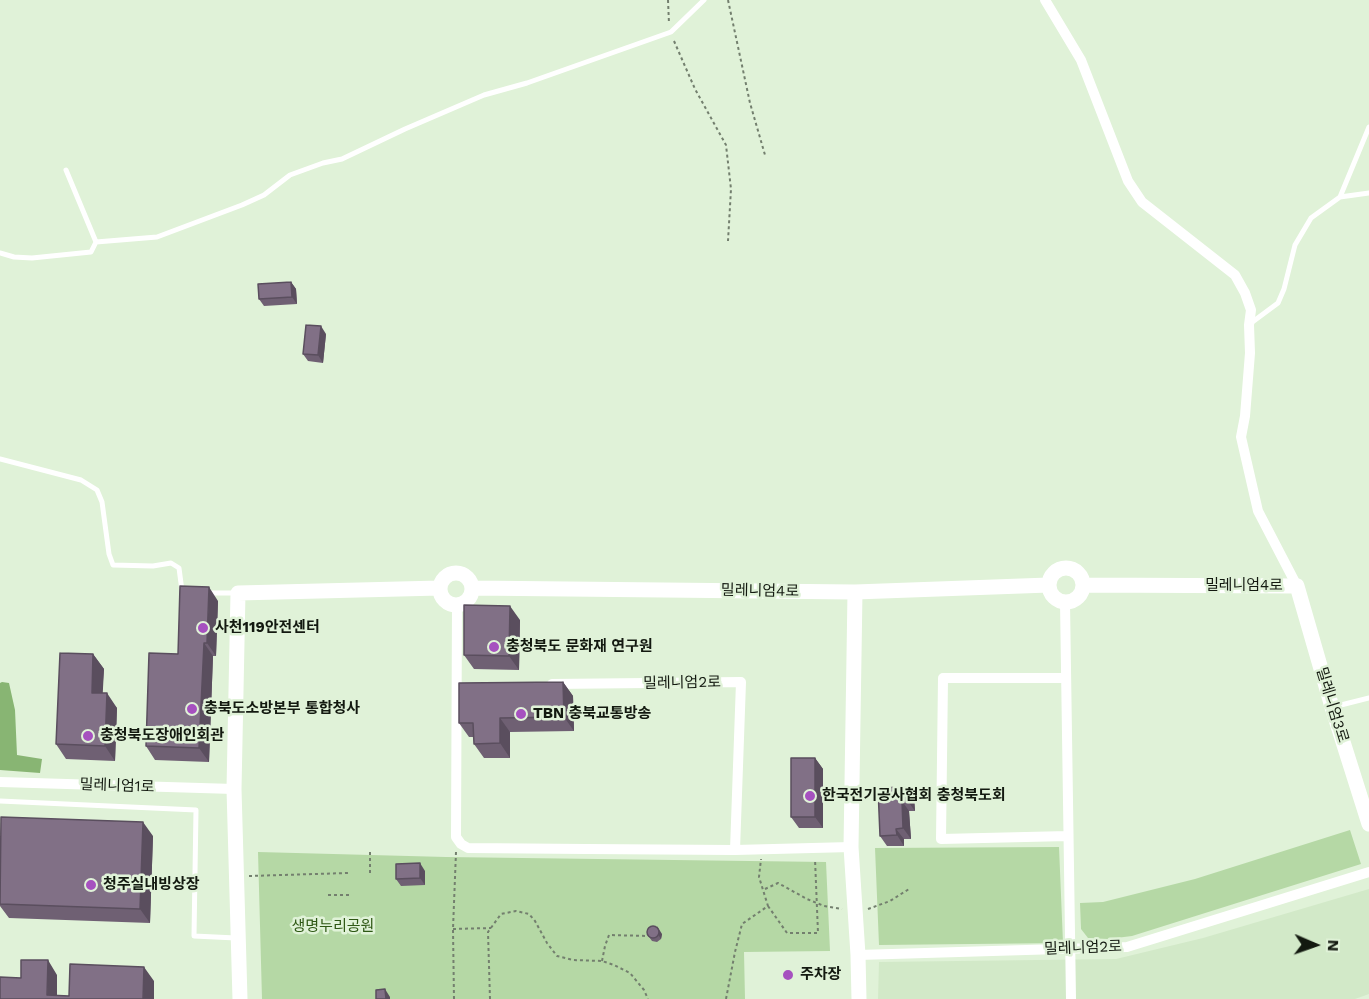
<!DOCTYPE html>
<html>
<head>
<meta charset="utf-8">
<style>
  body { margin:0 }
  #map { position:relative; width:1369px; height:999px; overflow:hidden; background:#e0f2d8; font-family:"Work Sans",sans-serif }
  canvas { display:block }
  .north { position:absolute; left:1285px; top:915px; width:60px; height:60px; -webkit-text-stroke:4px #e0f2d8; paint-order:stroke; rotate:92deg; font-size:16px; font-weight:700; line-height:24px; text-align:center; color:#131910 }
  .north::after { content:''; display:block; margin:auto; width:21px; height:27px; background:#131910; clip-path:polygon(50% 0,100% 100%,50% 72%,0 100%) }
</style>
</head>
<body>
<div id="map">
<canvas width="1369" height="999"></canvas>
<div class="north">N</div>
</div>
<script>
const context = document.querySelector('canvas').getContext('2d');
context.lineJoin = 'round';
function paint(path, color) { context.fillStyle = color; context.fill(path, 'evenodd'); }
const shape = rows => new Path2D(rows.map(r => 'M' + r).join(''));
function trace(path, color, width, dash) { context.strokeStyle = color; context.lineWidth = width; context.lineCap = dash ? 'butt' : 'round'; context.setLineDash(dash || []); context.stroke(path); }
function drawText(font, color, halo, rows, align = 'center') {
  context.font = font + ' "Work Sans","Noto Sans KR",sans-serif'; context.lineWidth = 5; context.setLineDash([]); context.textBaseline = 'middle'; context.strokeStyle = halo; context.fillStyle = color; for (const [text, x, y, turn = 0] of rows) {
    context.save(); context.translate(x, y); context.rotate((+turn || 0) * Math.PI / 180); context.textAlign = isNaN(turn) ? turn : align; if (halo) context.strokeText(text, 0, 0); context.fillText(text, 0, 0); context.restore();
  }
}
const built = shape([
  [1369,889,1369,994,1355,999,878,999,879,962,1116,959,1203,938]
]);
const green = shape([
  [1350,830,1361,864,1132,936,1108,939,1088,938,1081,929,1080,903,1103,902,1195,879],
  [1059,847,1063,943,879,945,875,848],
  [258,852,446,857,826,862,830,951,744,952,745,999,262,999]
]);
const water = shape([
  [2,682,9,683,15,710,17,755,42,759,40,773,0,770,0,683]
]);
const path = shape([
  [668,0,669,24],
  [728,0,750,103,765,155],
  [674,41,695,89,726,145,731,189,728,241],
  [370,873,370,850],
  [249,876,348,873],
  [765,889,778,883,807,899,824,906,842,909],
  [328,895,349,895],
  [768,906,787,933,818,933,815,859],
  [868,909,890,901,909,889],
  [453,929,491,928],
  [602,961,605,946,609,935,648,936],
  [454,999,453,929,456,852],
  [490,999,488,932,501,914,516,911,529,914,535,921,547,943,557,956,573,960,602,961,614,965,630,973,644,990,648,999],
  [726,999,735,952,742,924,768,906,759,877,761,859]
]);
const lane = shape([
  [66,170,96,242,157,237,242,205,264,195,290,175,323,163,342,159,405,129,484,95,527,83,671,32,704,0],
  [1340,197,1369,127],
  [0,253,14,257,32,258,91,252,96,242],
  [1251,323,1278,303,1284,289,1295,245,1311,218,1340,197,1369,193],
  [0,459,81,480,97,490,102,502,109,554,113,565,153,566,171,563,179,568,182,591],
  [206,593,235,593],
  [1333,707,1369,698],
  [0,801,196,810,194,936,236,938]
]);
const street = shape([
  [1045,0,1081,60,1128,181,1142,202,1235,275,1245,293,1251,310,1249,325,1250,353,1245,416,1241,437,1258,511,1297,586],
  [1065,602,1071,999],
  [457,605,456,837,461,844,468,848,586,849,735,850,851,847],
  [1065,678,943,678,941,839,1068,836],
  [552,684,741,682,735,850],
  [0,782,234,789],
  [858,955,1127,947,1369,872]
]);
const secondary = shape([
  '1049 585a17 17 0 1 1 34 0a17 17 0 1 1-34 0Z',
  '440 589a16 16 0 1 1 32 0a16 16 0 1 1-32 0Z',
  [1083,585,1297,586,1332,707,1369,824],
  [472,588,855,592,1049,585],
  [855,592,851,847,858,955,859,999],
  [240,999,234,789,238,593,440,588]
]);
const wall = shape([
  [291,282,296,289,297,304,264,306,259,299],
  [326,334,323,363,308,361,303,354],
  [218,601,216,656,213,656,209,762,155,760,146,746,178,654],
  [520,620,519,670,474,669,464,655],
  [93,654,104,669,102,693,117,708,115,761,66,759,56,744],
  [563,682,573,696,574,731,510,732,510,758,484,758,474,744,474,737,469,737,459,723],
  [815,758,823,769,823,828,799,828,791,817],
  [907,787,914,797,915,811,909,811,911,839,904,839,904,846,887,846,880,836],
  [153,836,150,923,9,918,0,906,0,860],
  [425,871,425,885,401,886,396,879],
  [647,934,662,934,661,939,657,942,652,941]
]);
const shadedWall = shape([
  [291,282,296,289,297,304,292,297],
  [321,326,326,334,323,363,318,355],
  [209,587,218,601,216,656,207,643],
  [510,606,520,620,519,670,509,656],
  [204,643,213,656,209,762,199,748],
  [93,654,104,669,102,707,92,693],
  [563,682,573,696,574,731,564,717],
  [107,693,117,708,115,761,105,746],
  [500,718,510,732,510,758,500,743],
  [815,758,823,769,823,828,815,817],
  [907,787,914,797,915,811,907,800],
  [902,801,909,811,911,839,903,828],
  [143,822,153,836,150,923,140,909],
  [896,829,904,839,904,846,897,835],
  [420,863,425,871,425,885,420,878],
  [657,926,662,934,661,939,659,936],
  [48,960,57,975,57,999,47,995],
  [144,967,154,981,154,999,143,999],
  [385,989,390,997,390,999,386,999]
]);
const building = shape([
  [291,282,292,297,259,299,258,284,291,282],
  [306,325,321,326,318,355,303,354,306,325],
  [180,586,209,587,207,643,204,643,199,748,146,746,149,653,178,654,180,586],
  [464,605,510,606,509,656,464,655,464,605],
  [60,653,93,654,92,693,107,693,105,746,56,744,60,653],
  [563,682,564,717,500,718,500,743,474,744,473,723,459,723,459,683,563,682],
  [791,758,815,758,815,817,791,817,791,758],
  [907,787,907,800,902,801,903,828,896,829,897,835,880,836,878,788,907,787],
  [1,817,143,822,140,909,0,904,1,817],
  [420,863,420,878,396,879,396,864,420,863],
  '647 932a6 6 0 1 1 12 0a6 6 0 1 1-12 0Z',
  [21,960,48,960,47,995,69,996,70,964,144,967,143,999,0,999,0,977,21,978,21,960],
  [385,989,386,999,376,999,376,990,385,989]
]);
const markers = [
  [203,628,6,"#a651bf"],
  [494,647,6,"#a651bf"],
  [192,709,6,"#a651bf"],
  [521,714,6,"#a651bf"],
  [88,736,6,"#a651bf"],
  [810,796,6,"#a651bf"],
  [91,885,6,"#a651bf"],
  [788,975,6,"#a651bf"]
];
const streetNames = [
  ["밀레니엄4로",1244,586],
  ["밀레니엄4로",760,591,1],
  ["밀레니엄2로",682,683,-1],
  ["밀레니엄3로",1332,705,73],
  ["밀레니엄1로",117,786,2],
  ["밀레니엄2로",1083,948,-2]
];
const poiNames = [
  ["사천119안전센터",215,628],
  ["충청북도 문화재 연구원",506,647],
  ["충북도소방본부 통합청사",204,709],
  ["TBN 충북교통방송",533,714],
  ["충청북도장애인회관",100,736],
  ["한국전기공사협회 충청북도회",822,796],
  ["청주실내빙상장",103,885],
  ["주차장",800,975]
];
const parkNames = [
  ["생명누리공원",333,927]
];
paint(built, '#d2e9c8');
paint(green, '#b5d8a5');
paint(water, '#88b573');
trace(path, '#737f6e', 2, [3, 3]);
trace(lane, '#fff', 5);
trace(street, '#fff', 10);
trace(secondary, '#fff', 15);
paint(wall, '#6f6073');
paint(shadedWall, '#5a4e5e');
paint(building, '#817086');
trace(building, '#5a4e5e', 1.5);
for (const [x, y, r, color] of markers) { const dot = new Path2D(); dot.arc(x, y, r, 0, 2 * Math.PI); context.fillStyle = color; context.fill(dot); trace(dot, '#e0f2d8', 2); }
drawText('15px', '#131910', '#e0f2d8', streetNames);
drawText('bold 15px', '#131910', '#e0f2d8', poiNames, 'left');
drawText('15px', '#2e5814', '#e0f2d8', parkNames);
</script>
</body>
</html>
